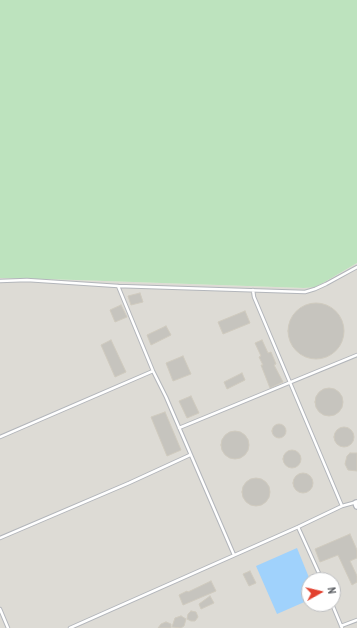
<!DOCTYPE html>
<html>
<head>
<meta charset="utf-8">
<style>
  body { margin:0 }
  #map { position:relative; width:357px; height:628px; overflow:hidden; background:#ece9e0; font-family:"Archivo Narrow",sans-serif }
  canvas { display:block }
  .north { position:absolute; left:301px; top:572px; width:40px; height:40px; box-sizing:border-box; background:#fff; border:1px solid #bdbec0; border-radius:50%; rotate:82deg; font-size:11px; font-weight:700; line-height:16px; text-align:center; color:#595c61 }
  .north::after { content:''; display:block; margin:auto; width:14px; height:18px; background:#e2412f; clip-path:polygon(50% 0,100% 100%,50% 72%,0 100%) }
</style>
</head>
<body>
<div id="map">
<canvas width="357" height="628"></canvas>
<div class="north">N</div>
</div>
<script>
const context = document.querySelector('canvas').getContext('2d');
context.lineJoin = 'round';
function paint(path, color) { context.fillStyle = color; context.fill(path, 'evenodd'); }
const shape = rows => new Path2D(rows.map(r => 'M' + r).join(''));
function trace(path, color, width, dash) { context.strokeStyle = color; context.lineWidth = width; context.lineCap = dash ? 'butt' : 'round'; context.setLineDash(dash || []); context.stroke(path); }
const industrial = shape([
  [357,263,357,628,0,628,0,278,76,280,304,288,323,283],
  [309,580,333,580,333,604,309,604]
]);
const green = shape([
  [0,0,357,0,357,263,323,283,315,287,304,288,76,280,0,278]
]);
const water = shape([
  [297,548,310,580,309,580,309,600,277,614,256,566]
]);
const building = shape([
  [140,293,143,302,131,305,128,296,140,293],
  '288 331a28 28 0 1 1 56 0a28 28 0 1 1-56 0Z',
  [121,305,127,317,115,322,110,310,121,305],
  [245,311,250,323,223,334,218,322,245,311],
  [166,326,171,335,151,345,147,335,166,326],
  [111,340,126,372,115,377,101,345,111,340],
  [262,340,268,353,271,352,276,364,274,365,283,382,270,388,261,365,263,365,259,357,261,356,255,343,262,340],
  [183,356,191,374,173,381,166,363,183,356],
  [242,373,245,380,227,389,224,382,242,373],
  '315 402a14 14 0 1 1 28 0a14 14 0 1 1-28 0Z',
  [191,396,199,413,187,418,179,401,191,396],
  [165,412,181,450,167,456,151,417,165,412],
  '272 431a7 7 0 1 1 14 0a7 7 0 1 1-14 0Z',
  '334 437a10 10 0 1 1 20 0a10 10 0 1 1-20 0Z',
  '221 445a14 14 0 1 1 28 0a14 14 0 1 1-28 0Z',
  '283 459a9 9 0 1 1 18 0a9 9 0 1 1-18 0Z',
  [350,453,357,453,357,471,348,470,345,464,347,456,350,453],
  '293 483a10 10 0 1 1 20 0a10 10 0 1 1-20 0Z',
  '242 492a14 14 0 1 1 28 0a14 14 0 1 1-28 0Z',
  [350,534,357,550,357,558,350,561,357,576,357,582,352,585,338,555,320,562,315,549,350,534],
  [250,571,256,583,249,586,243,574,250,571],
  [211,581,216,591,183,605,179,595,187,591,188,592,211,581],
  [210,596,214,603,201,609,199,604,210,596],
  [191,611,196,612,198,617,195,621,191,621,187,619,188,614,191,611],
  [181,616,186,619,184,626,181,628,172,627,175,618,181,616],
  [166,622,171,624,171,628,158,628,161,624,166,622]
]);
const lane = shape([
  [0,281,27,280,118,286,305,292,315,289,326,284,357,267],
  [118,286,153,371,166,397,234,555],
  [253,290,254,297,342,506],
  [179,428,357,355],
  [0,437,153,371],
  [298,527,322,580],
  [0,538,129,483,190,455],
  [332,604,342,628],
  [0,609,8,628],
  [341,626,357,620],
  [70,628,298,527,342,506,357,502]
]);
const street = shape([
  [356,503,357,506]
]);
paint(industrial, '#dddbd5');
paint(green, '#bde3be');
paint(water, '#a0d2fc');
paint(building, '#c6c4be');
trace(building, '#d0cbbf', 1);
trace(lane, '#b3b6bb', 4.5);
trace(street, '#b3b6bb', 8);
trace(lane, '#fff', 2.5);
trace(street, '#fff', 5.5);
</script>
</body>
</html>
